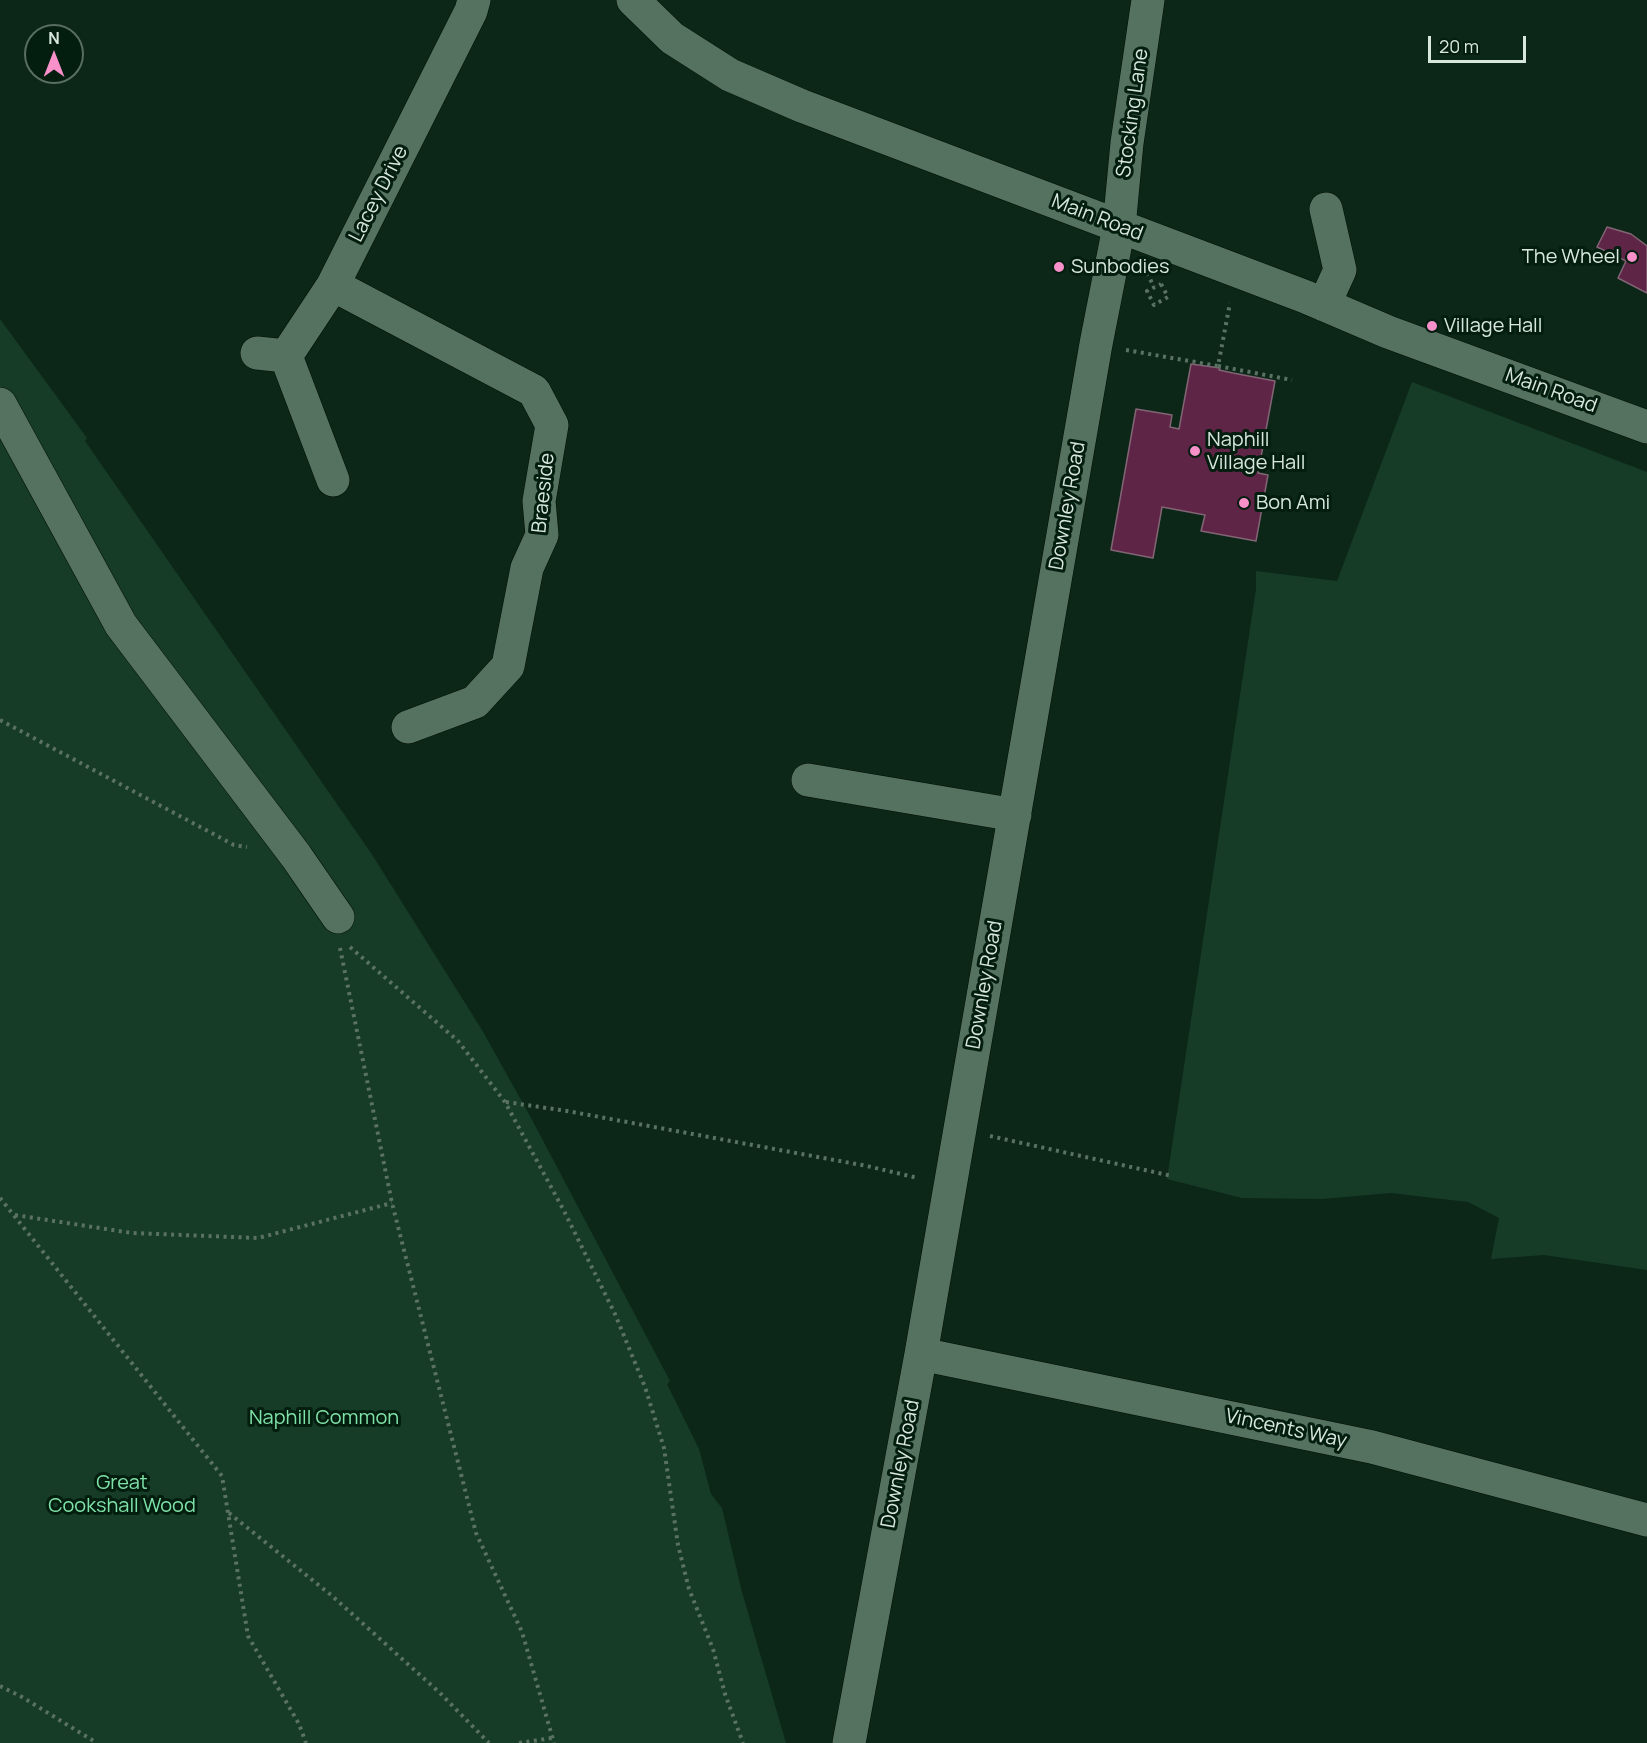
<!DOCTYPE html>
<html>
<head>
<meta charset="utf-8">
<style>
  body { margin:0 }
  #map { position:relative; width:1647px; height:1743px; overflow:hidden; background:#0c2718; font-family:Manrope,sans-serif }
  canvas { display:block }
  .north { position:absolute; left:24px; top:24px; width:60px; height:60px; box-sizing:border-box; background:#031d0f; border:2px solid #586e61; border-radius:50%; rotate:0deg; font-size:16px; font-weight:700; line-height:24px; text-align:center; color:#d8e7dd }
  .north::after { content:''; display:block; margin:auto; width:21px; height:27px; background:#f890ca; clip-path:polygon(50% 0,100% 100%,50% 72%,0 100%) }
  .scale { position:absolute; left:1428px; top:36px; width:98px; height:27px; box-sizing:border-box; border:3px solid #d8e7dd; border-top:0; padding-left:8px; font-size:18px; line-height:21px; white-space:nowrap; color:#d8e7dd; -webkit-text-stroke:4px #031d0f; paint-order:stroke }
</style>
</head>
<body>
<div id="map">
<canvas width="1647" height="1743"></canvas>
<div class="north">N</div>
<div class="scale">20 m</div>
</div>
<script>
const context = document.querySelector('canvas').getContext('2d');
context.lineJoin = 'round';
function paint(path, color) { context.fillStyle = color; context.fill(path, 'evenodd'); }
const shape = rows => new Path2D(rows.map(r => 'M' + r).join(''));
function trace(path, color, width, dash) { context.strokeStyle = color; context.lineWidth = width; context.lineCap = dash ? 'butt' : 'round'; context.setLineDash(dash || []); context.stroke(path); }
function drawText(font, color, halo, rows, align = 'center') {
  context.font = font + ' Manrope,sans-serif'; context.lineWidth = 6; context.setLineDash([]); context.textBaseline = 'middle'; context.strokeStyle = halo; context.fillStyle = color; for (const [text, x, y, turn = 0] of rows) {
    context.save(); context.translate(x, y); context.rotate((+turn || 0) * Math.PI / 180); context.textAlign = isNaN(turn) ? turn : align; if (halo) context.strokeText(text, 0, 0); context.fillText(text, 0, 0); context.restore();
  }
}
const green = shape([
  [0,319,87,438,85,441,371,853,482,1030,530,1116,670,1381,667,1384,699,1449,711,1494,722,1508,742,1592,786,1743,0,1743],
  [1412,382,1647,472,1647,1270,1544,1255,1491,1259,1499,1218,1468,1202,1391,1193,1322,1199,1242,1198,1167,1179,1256,589,1256,571,1337,581]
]);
const building = shape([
  [1607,227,1631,234,1647,246,1647,293,1618,278,1626,261,1597,247,1607,227],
  [1191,364,1220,368,1219,370,1233,373,1275,381,1258,473,1268,475,1256,541,1201,531,1205,515,1162,507,1153,558,1111,550,1136,409,1172,415,1170,427,1179,429,1191,364]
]);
const path = shape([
  [1147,273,1154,287],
  [1161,284,1168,297,1154,305,1147,291,1161,284],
  [1126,350,1218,366,1230,303],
  [1218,366,1292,380],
  [0,720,234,845,247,847],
  [350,947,458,1041,505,1102,563,1209,615,1314,645,1387,664,1448,678,1545,689,1589,713,1649,725,1694,743,1743],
  [340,948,392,1203,476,1533,522,1632,554,1743],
  [506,1102,567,1111,867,1166,918,1178],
  [990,1136,1172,1176],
  [0,1198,222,1476,248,1636,299,1724,306,1743],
  [15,1215,132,1233,258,1238,392,1203],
  [229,1513,331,1595,439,1692,489,1743],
  [0,1686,22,1697,97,1743],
  [519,1743,552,1738]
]);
const minor = shape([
  [633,0,672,38,730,75,802,106,1306,297,1388,332,1647,427],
  [333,285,534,391,552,425,539,501,542,535,527,568,508,666,475,702,408,727],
  [1324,305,1340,270,1326,209],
  [257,353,286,356,333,285,471,11,474,0],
  [286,356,333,480],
  [0,404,121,625,296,856,338,917],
  [808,780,1015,815],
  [921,1354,1372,1447,1647,1520],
  [849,1743,921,1354,1096,344,1119,227,1127,143,1148,0]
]);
const markers = [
  [1632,257,6,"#f890ca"],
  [1059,267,6,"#f890ca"],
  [1432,326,6,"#f890ca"],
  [1195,451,6,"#f890ca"],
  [1244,503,6,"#f890ca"]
];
const streetNames = [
  ["Stocking Lane",1133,113,-82],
  ["Lacey Drive",379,194,-63],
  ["Main Road",1097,218,21],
  ["Main Road",1551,391,20],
  ["Braeside",544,493,-84],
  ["Downley Road",1068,506,-80],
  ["Downley Road",985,985,-80],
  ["Vincents Way",1286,1429,12],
  ["Downley Road",901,1464,-79]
];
const poiNames = [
  ["The Wheel",1620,257,"right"],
  ["Sunbodies",1071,267],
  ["Village Hall",1444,326],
  ["Naphill",1207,440],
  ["Village Hall",1207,463],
  ["Bon Ami",1256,503]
];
const parkNames = [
  ["Naphill Common",324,1418],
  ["Great",122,1483],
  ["Cookshall Wood",122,1506]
];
paint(green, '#163c27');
paint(building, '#5f2547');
trace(building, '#826574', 1.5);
trace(minor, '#000f04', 34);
trace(path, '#5b7164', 4, [3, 4.5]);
trace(minor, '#55715f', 33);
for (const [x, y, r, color] of markers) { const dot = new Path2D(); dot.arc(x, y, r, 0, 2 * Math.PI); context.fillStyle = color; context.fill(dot); trace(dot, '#031d0f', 2); }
drawText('20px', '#d8e7dd', '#031d0f', streetNames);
drawText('20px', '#d8e7dd', '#031d0f', poiNames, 'left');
drawText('20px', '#7fe2a8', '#031d0f', parkNames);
</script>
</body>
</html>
